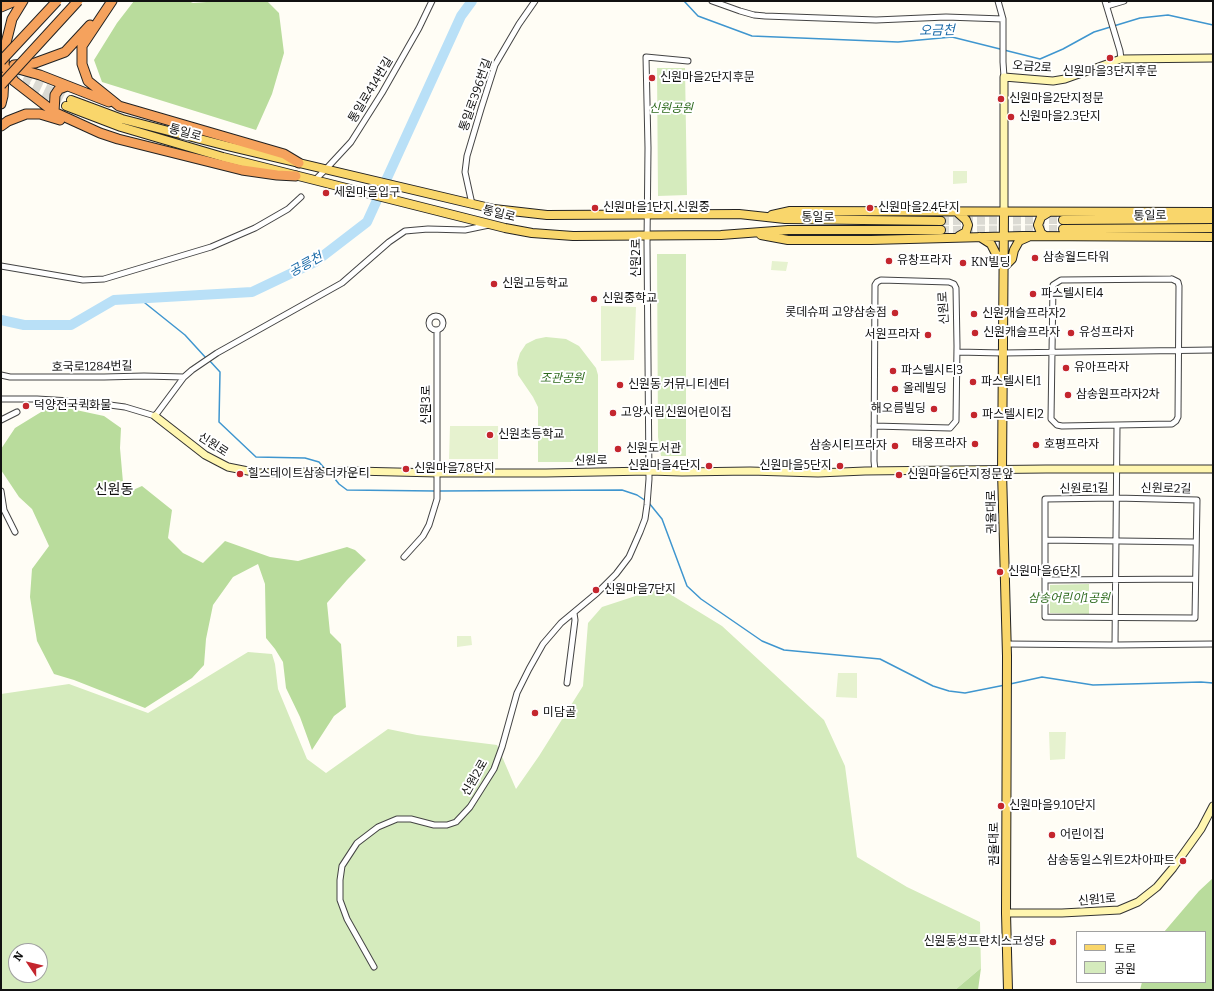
<!DOCTYPE html>
<html>
<head>
<meta charset="utf-8">
<style>
  body { margin:0 }
  #map { position:relative; width:1214px; height:991px; overflow:hidden; background:#fffdf5; font-family:Bitter,"Noto Sans KR",serif }
  canvas { display:block }
  .frame { position:absolute; inset:0; border:2px solid #111; pointer-events:none }
  .legend { position:absolute; left:1076px; top:931px; width:130px; height:52px; box-sizing:border-box; background:#fff; border:1px solid #a0a0a0; margin:0; padding:5px 7px; list-style:none; font-size:12px; color:#111 }
  .legend li { display:flex; align-items:center; gap:8px; height:20px }
  .legend b { width:20px; border:1px solid #a0a0a0 }
  .north { position:absolute; left:8px; top:943px; width:40px; height:40px; box-sizing:border-box; background:#fff; border:1px solid #a0a0a0; border-radius:50%; rotate:305deg; font-size:11px; font-weight:700; line-height:16px; text-align:center; color:#111 }
  .north::after { content:''; display:block; margin:auto; width:14px; height:18px; background:#c4262e; clip-path:polygon(50% 0,100% 100%,50% 72%,0 100%) }
</style>
</head>
<body>
<div id="map">
<canvas width="1214" height="991"></canvas>
<div class="frame"></div>
<ul class="legend">
<li><b style="height:5px;background:#f9d66b"></b>도로</li>
<li><b style="height:11px;background:#d5ebbd"></b>공원</li>
</ul>
<div class="north">N</div>
</div>
<script>
const context = document.querySelector('canvas').getContext('2d');
context.lineJoin = 'round';
function paint(path, color) { context.fillStyle = color; context.fill(path, 'evenodd'); }
const shape = rows => new Path2D(rows.map(r => 'M' + r).join(''));
function trace(path, color, width, dash) { context.strokeStyle = color; context.lineWidth = width; context.lineCap = dash ? 'butt' : 'round'; context.setLineDash(dash || []); context.stroke(path); }
function drawText(font, color, halo, rows, align = 'center') {
  context.font = font + ' Bitter,"Noto Sans KR",serif'; context.lineWidth = 4; context.setLineDash([]); context.textBaseline = 'middle'; context.strokeStyle = halo; context.fillStyle = color; for (const [text, x, y, turn = 0] of rows) {
    context.save(); context.translate(x, y); context.rotate((+turn || 0) * Math.PI / 180); context.textAlign = isNaN(turn) ? turn : align; if (halo) context.strokeText(text, 0, 0); context.fillText(text, 0, 0); context.restore();
  }
}
const green = shape([
  [657,68,685,68,687,195,658,196],
  [657,254,686,254,686,456,661,456,658,437],
  [546,337,566,339,579,346,596,368,598,375,598,462,538,462,538,407,533,397,518,375,517,363,520,353,526,344,536,339],
  [1089,584,1089,614,1050,613,1050,585],
  [660,588,722,626,824,720,845,766,857,857,907,887,980,922,981,968,955,990,1,990,1,694,69,684,148,713,248,652,272,654,275,664,278,689,307,759,326,773,388,729,417,735,497,745,516,789,539,756,583,686,588,623,602,607],
  [16,951,40,951,40,975,16,975]
]);
const forest = shape([
  [134,1,188,1,193,3,220,1,267,1,279,13,284,53,272,94,256,130,102,82,94,60,117,23],
  [62,407,104,416,121,428,120,448,124,494,142,486,172,510,168,538,183,553,203,563,225,541,270,557,298,561,347,547,355,550,366,560,347,580,327,603,330,633,341,644,346,707,334,716,312,750,300,717,286,688,283,662,275,649,266,638,265,584,258,564,233,577,213,605,206,639,204,665,192,678,145,708,74,680,54,674,37,641,30,597,32,569,49,546,32,509,19,497,1,470,1,449,15,428,46,409],
  [1213,878,1213,990,1140,990,1142,982,1205,982,1205,932,1164,932,1199,891],
  [981,968,978,990,955,990]
]);
const pitch = shape([
  [953,171,967,171,967,183,953,184],
  [772,261,788,262,786,271,771,270],
  [601,306,636,307,634,360,601,361],
  [450,426,498,426,498,459,449,459],
  [457,636,471,636,472,645,457,647],
  [838,673,857,673,857,698,836,697],
  [1049,732,1066,732,1065,759,1050,760]
]);
const stream = shape([
  [684,1,698,16,752,36,898,42,952,37,1040,59,1063,49,1094,32,1140,18,1168,15,1213,25],
  [140,299,185,335,206,358],
  [209,360,220,372,219,422,256,457,305,458,319,462,325,469],
  [331,474,339,484,347,490,435,491],
  [439,491,622,490,637,495,646,501],
  [649,503,662,519,687,586,701,599,762,641,784,650,880,659,933,686,949,691,965,693,1005,685],
  [1010,684,1042,677,1093,685,1201,682,1213,683]
]);
const river = shape([
  [1,320,24,325,71,325,114,300,252,292,315,262,367,222,461,16,472,1]
]);
const primaryTunnel = shape([
  [15,69,34,82,71,100],
  [1,70,33,89,66,106],
  [941,221,1063,220],
  [941,230,1063,229]
]);
const street = shape([
  [712,1,740,11,754,15,765,16,876,20,946,17,1003,19],
  [998,1,1003,19,1003,62,1004,77],
  [1105,1,1120,51,1121,59],
  [1107,6,1124,1],
  [315,180,326,169,351,142,382,93,419,28,432,1],
  [472,204,465,172,467,156,481,109,495,65,519,24,535,1],
  [1,266,83,280,104,279,211,247,255,228,288,209,301,197],
  [1172,279,1178,282,1179,286,1178,417,1176,421,1172,424,1062,426,1057,425,1051,419,1053,285,1061,280,1172,279],
  '429 323a7 7 0 1 1 14 0a7 7 0 1 1-14 0Z',
  [957,352,1003,353,1213,350],
  [1,375,10,377,104,377,144,376,184,377],
  [1,399,37,399,87,402,125,407,155,416,184,377,192,370,217,353,342,283,389,242,405,231,428,229,465,230,489,225],
  [1,420,17,412],
  [874,426,950,428,956,421,957,346,956,288,954,284,949,282,881,280,877,282,875,285,874,461,875,471],
  [1,491,4,510,15,532],
  [1116,498,1197,500,1195,618,1045,617,1045,499,1116,498],
  [1045,540,1195,542],
  [404,557,423,536,429,525,437,499,437,331],
  [1045,580,1195,579],
  [1007,644,1115,645,1213,644],
  [1115,645,1117,426],
  [567,683,575,620,574,613],
  [374,967,347,919,340,900,340,880,342,866,357,843,378,827,397,819,411,819,434,825,447,825,456,822,470,807,494,769,502,747,517,693,529,669,543,644,561,623,597,593,616,574,629,557,640,532,645,519,647,505,649,479,647,243,648,148,646,57,688,61]
]);
const secondary = shape([
  [1004,212,1004,77,1053,81,1065,79,1121,59,1213,58],
  [155,416,205,455,228,467,258,473,355,471,437,473,546,473,649,471,682,472,750,471,818,473,865,471,1046,469,1213,469],
  [1006,913,1062,913,1119,910,1138,902,1157,887,1173,868,1201,829,1213,806]
]);
const primary = shape([
  [71,100,122,119,227,146,494,209,547,215,739,214,785,219,941,221],
  [66,106,121,127,223,157,505,228,532,233,573,236,721,235,788,230,941,230],
  [956,211,966,220,968,225,966,232,959,236],
  [1004,212,1002,471,1007,656,1006,913,1008,990],
  [772,215,790,211,1213,212],
  [1063,220,1213,219],
  [1063,229,1213,228],
  [761,235,788,240,871,240,1023,236,1213,237],
  [1045,236,1041,233,1038,225,1041,217,1049,212],
  [980,237,991,244,996,254,1004,262],
  [1004,267,1012,259,1014,250,1019,241,1028,237]
]);
const highway = shape([
  [23,1,12,19,5,47,4,66,14,81,54,112,100,133,118,139,242,170,277,175,296,176],
  [112,1,82,46,82,64,88,81,119,106,284,154,299,163],
  [1,7,15,1],
  [14,65,35,63,65,52,90,25],
  [15,68,40,75,109,102],
  [1,104,3,96,4,77],
  [54,112,55,95,59,89,67,86],
  [1,126,8,121,26,114,40,114,60,120]
]);
const highwayBridge = shape([
  [1,61,57,1],
  [1,85,78,1]
]);
const markers = [
  [1110,58,4,"#c4262e"],
  [652,78,4,"#c4262e"],
  [1001,99,4,"#c4262e"],
  [1011,117,4,"#c4262e"],
  [326,193,4,"#c4262e"],
  [595,208,4,"#c4262e"],
  [870,208,4,"#c4262e"],
  [1035,258,4,"#c4262e"],
  [889,261,4,"#c4262e"],
  [963,263,4,"#c4262e"],
  [494,284,4,"#c4262e"],
  [1033,294,4,"#c4262e"],
  [594,299,4,"#c4262e"],
  [895,313,4,"#c4262e"],
  [974,314,4,"#c4262e"],
  [975,333,4,"#c4262e"],
  [1071,333,4,"#c4262e"],
  [928,335,4,"#c4262e"],
  [1066,368,4,"#c4262e"],
  [893,371,4,"#c4262e"],
  [973,382,4,"#c4262e"],
  [620,385,4,"#c4262e"],
  [895,389,4,"#c4262e"],
  [1068,395,4,"#c4262e"],
  [26,406,4,"#c4262e"],
  [934,409,4,"#c4262e"],
  [613,413,4,"#c4262e"],
  [974,415,4,"#c4262e"],
  [490,435,4,"#c4262e"],
  [975,444,4,"#c4262e"],
  [1036,445,4,"#c4262e"],
  [895,446,4,"#c4262e"],
  [618,449,4,"#c4262e"],
  [709,466,4,"#c4262e"],
  [840,466,4,"#c4262e"],
  [406,469,4,"#c4262e"],
  [240,474,4,"#c4262e"],
  [899,475,4,"#c4262e"],
  [1000,572,4,"#c4262e"],
  [596,590,4,"#c4262e"],
  [535,713,4,"#c4262e"],
  [1001,806,4,"#c4262e"],
  [1052,835,4,"#c4262e"],
  [1183,861,4,"#c4262e"],
  [1053,942,4,"#c4262e"]
];
const streetNames = [
  ["오금2로",1032,67,4],
  ["통일로414번길",371,90,-59],
  ["통일로396번길",476,95,-71],
  ["통일로",185,133,16],
  ["통일로",499,214,14],
  ["통일로",1150,216,-1],
  ["통일로",818,218],
  ["신원2로",637,258,-90],
  ["신원로",944,308,-93],
  ["호국로1284번길",92,367,-1],
  ["신원3로",427,405,-90],
  ["신원로",213,445,33],
  ["신원로",591,461,-1],
  ["신원로1길",1084,489,-1],
  ["신원로2길",1166,489,1],
  ["권율대로",992,512,-91],
  ["신원2로",475,778,-60],
  ["권율대로",995,844,-90],
  ["신원1로",1097,900,-5]
];
const poiNames = [
  ["신원마을3단지후문",1110,72,"center"],
  ["신원마을2단지후문",660,78],
  ["신원마을2단지정문",1009,99],
  ["신원마을2.3단지",1019,117],
  ["세원마을입구",334,193],
  ["신원마을1단지.신원중",603,208],
  ["신원마을2.4단지",878,208],
  ["삼송월드타워",1043,258],
  ["유창프라자",897,261],
  ["KN빌딩",971,263],
  ["신원고등학교",502,284],
  ["파스텔시티4",1041,294],
  ["신원중학교",602,299],
  ["롯데슈퍼 고양삼송점",887,313,"right"],
  ["신원캐슬프라자2",982,314],
  ["신원캐슬프라자",983,333],
  ["유성프라자",1079,333],
  ["서원프라자",920,335,"right"],
  ["유아프라자",1074,368],
  ["파스텔시티3",901,371],
  ["파스텔시티1",981,382],
  ["신원동 커뮤니티센터",628,385],
  ["올레빌딩",903,389],
  ["삼송원프라자2차",1076,395],
  ["덕양전국퀵화물",34,406],
  ["해오름빌딩",926,409,"right"],
  ["고양시립신원어린이집",621,413],
  ["파스텔시티2",982,415],
  ["신원초등학교",498,435],
  ["태웅프라자",967,444,"right"],
  ["호평프라자",1044,445],
  ["삼송시티프라자",887,446,"right"],
  ["신원도서관",626,449],
  ["신원마을4단지",701,466,"right"],
  ["신원마을5단지",832,466,"right"],
  ["신원마을7.8단지",414,469],
  ["힐스테이트삼송더카운티",248,474],
  ["신원마을6단지정문앞",907,475],
  ["신원마을6단지",1008,572],
  ["신원마을7단지",604,590],
  ["미담골",543,713],
  ["신원마을9.10단지",1009,806],
  ["어린이집",1060,835],
  ["삼송동일스위트2차아파트",1175,861,"right"],
  ["신원동성프란치스코성당",1045,942,"right"]
];
const parkNames = [
  ["신원공원",671,109],
  ["조관공원",562,379],
  ["삼송어린이1공원",1069,599]
];
const waterNames = [
  ["오금천",937,31,-1],
  ["공릉천",306,265,-29]
];
const quarterNames = [
  ["신원동",114,490]
];
paint(green, '#d5ebbd');
paint(forest, '#b9dc9c');
paint(pitch, '#e6f2cf');
trace(stream, '#3f96cf', 1.5);
trace(river, '#b9e0f7', 10);
trace(primaryTunnel, '#dbdad3', 8, [8, 4]);
trace(street, '#444', 7);
trace(secondary, '#333', 9);
trace(primary, '#222', 10);
trace(highway, '#222', 11);
trace(street, '#fff', 5);
trace(secondary, '#fff6b0', 7);
trace(primary, '#f9d66b', 8);
trace(highway, '#f5a25d', 9);
trace(highwayBridge, '#222', 11, []);
trace(highwayBridge, '#f5a25d', 9);
for (const [x, y, r, color] of markers) { const dot = new Path2D(); dot.arc(x, y, r, 0, 2 * Math.PI); context.fillStyle = color; context.fill(dot); trace(dot, '#fff', 1.5); }
drawText('12px', '#111', '#fff', streetNames);
drawText('12px', '#111', '#fff', poiNames, 'left');
drawText('italic 12px', '#2f6b1f', '#fff', parkNames);
drawText('italic 13px', '#1768a6', '#fff', waterNames);
drawText('14px', '#111', '#fff', quarterNames);
</script>
</body>
</html>
